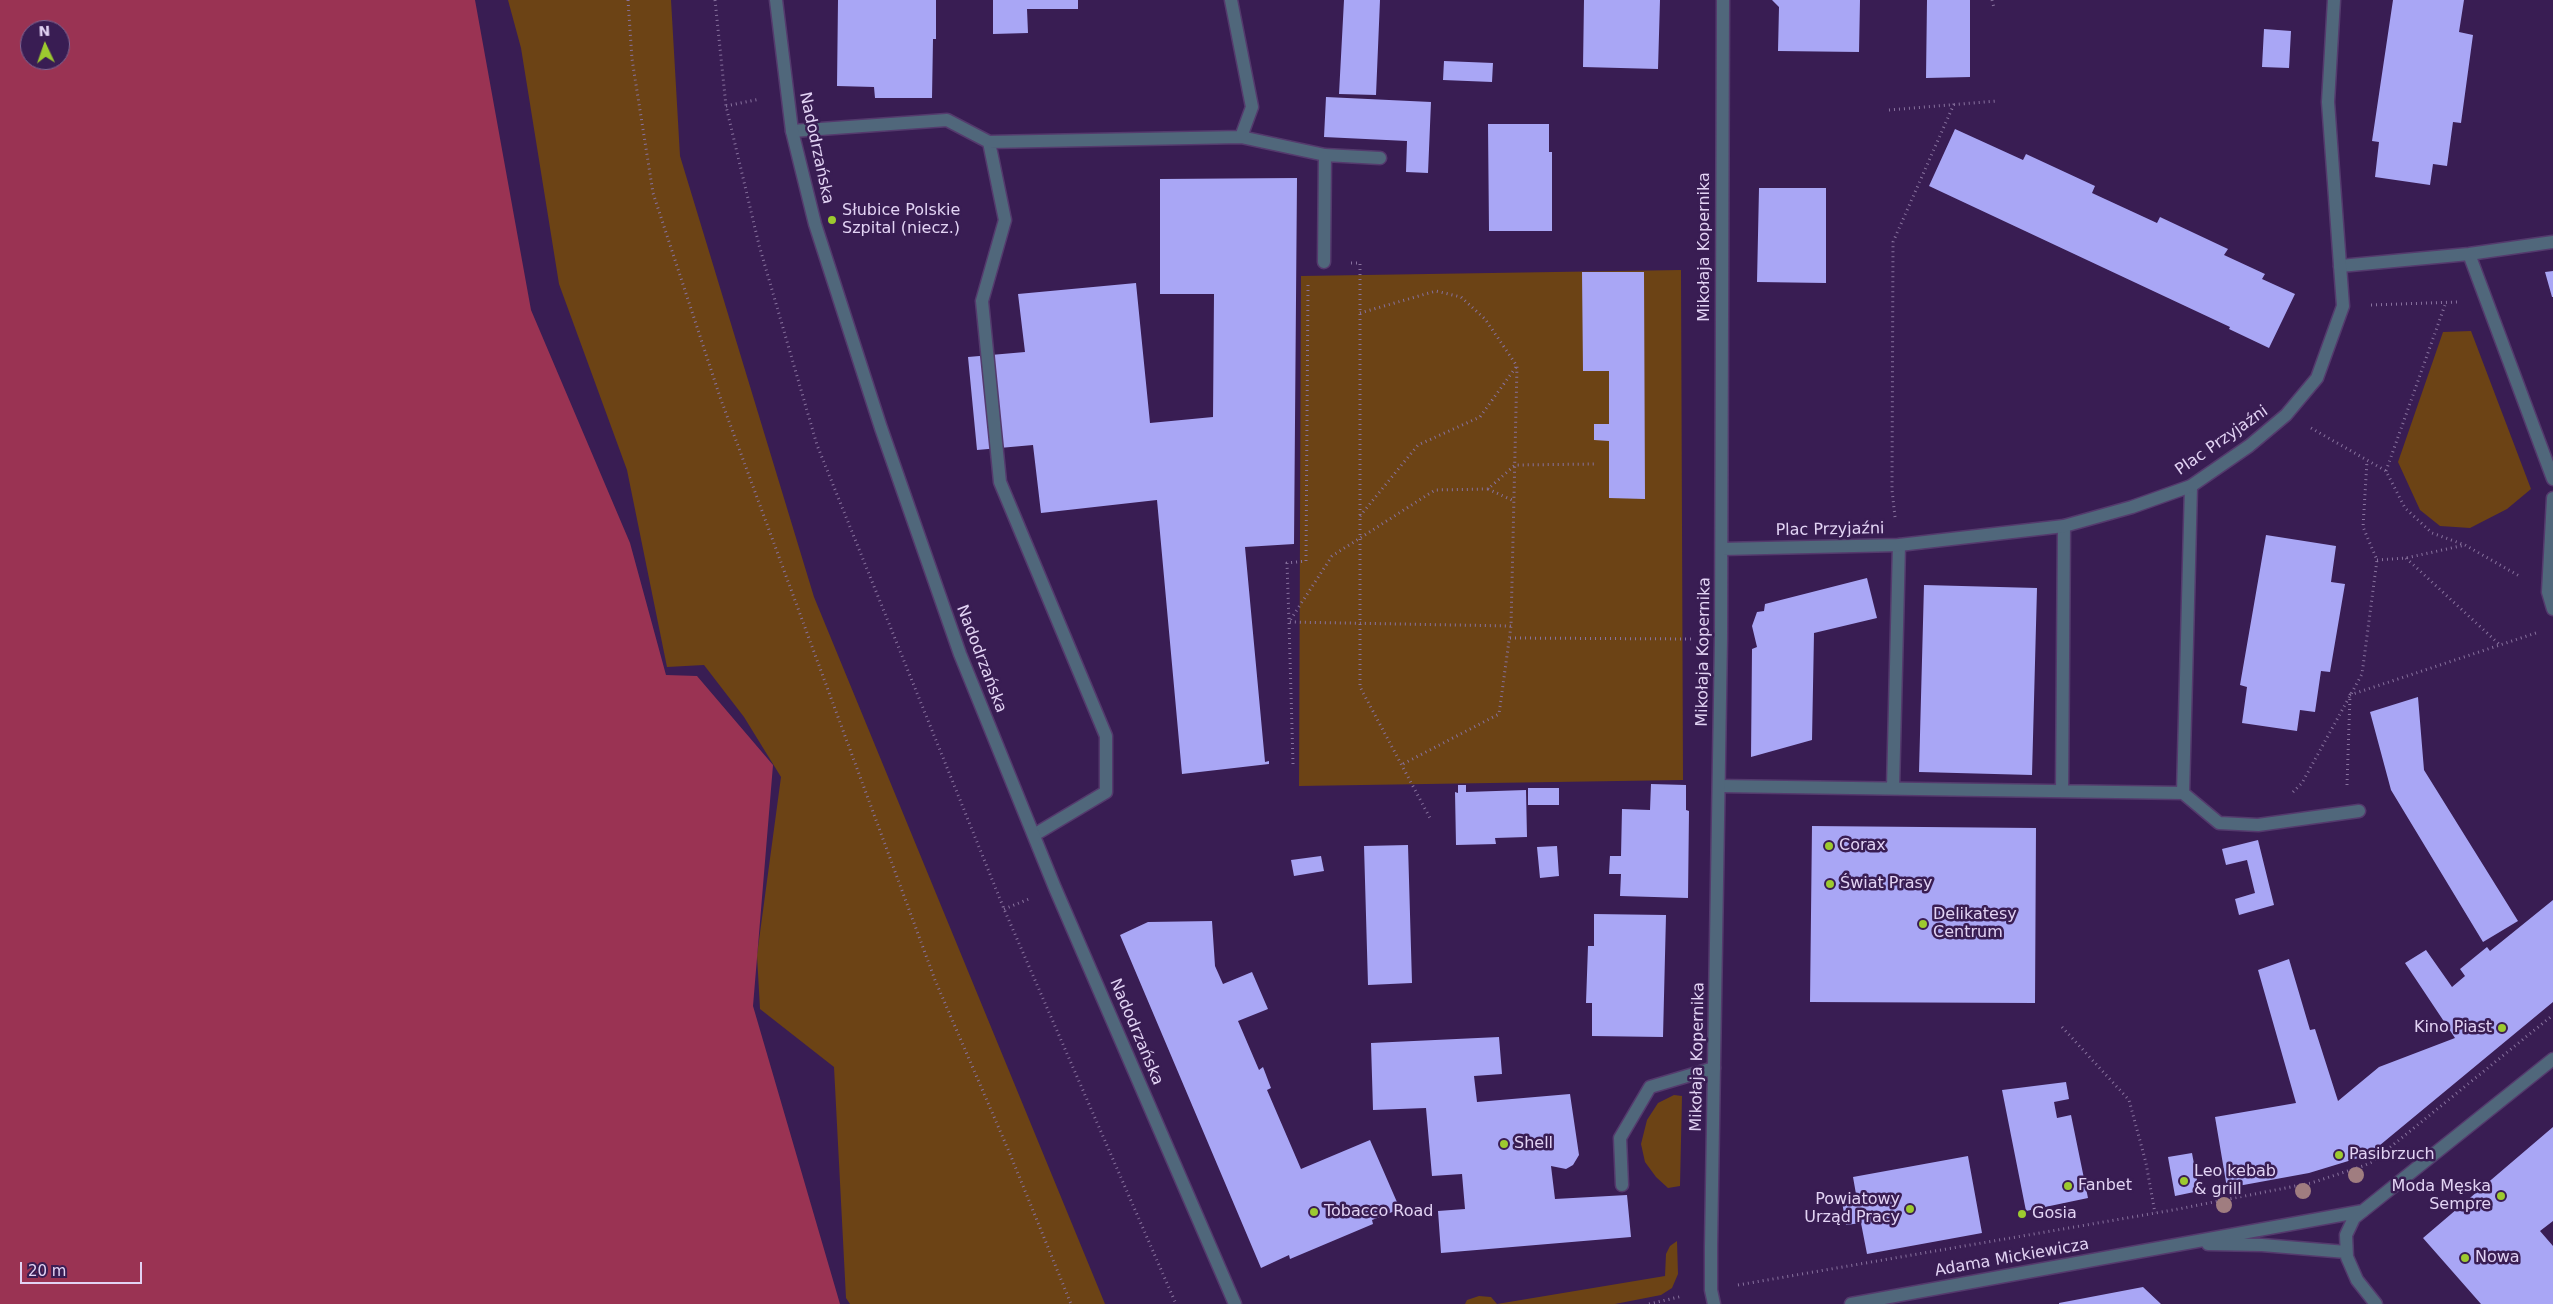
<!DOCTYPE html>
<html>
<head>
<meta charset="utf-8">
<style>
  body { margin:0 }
  #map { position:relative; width:2553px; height:1304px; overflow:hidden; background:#391d53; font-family:"DejaVu Sans",sans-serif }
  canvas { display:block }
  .north { position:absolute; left:20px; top:20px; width:50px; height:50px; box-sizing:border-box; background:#391d53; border:1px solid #7d6693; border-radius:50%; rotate:357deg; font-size:14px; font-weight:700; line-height:20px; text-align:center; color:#e2d3f4 }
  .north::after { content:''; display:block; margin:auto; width:18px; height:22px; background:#9dca2f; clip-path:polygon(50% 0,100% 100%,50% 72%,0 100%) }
  .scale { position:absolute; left:20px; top:1262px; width:122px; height:22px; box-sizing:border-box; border:2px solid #e2d3f4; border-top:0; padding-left:6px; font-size:15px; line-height:18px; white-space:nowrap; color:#e2d3f4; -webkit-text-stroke:4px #391d53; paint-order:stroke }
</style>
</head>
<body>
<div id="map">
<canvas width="2553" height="1304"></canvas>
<div class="north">N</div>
<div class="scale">20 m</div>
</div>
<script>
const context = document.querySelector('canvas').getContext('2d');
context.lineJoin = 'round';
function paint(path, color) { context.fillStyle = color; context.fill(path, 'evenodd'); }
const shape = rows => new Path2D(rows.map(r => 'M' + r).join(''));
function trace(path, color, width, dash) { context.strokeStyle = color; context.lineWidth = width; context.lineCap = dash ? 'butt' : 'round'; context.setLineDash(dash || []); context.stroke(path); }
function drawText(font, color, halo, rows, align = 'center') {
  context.font = font + ' "DejaVu Sans",sans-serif'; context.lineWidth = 5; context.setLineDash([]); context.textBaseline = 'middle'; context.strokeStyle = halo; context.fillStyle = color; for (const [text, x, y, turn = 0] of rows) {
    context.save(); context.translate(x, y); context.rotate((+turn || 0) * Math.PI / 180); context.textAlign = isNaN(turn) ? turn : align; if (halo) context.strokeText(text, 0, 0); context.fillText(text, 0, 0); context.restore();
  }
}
const green = shape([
  [508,0,671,0,680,156,814,597,1105,1304,850,1304,846,1298,834,1067,760,1009,757,955,781,777,744,717,704,665,667,667,627,470,559,284,521,48],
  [1681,270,1683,780,1299,786,1301,276],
  [2471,331,2531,489,2507,509,2470,528,2440,526,2420,510,2398,462,2443,332],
  [1674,1095,1682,1096,1680,1186,1668,1188,1656,1177,1645,1162,1641,1144,1647,1120,1658,1103],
  [1677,1241,1678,1274,1672,1288,1661,1295,1615,1304,1465,1304,1467,1300,1479,1296,1491,1297,1497,1304,1665,1276,1666,1254,1670,1246]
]);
const water = shape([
  [0,0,475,0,531,310,630,543,666,675,697,676,773,765,753,1006,840,1304,0,1304],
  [30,30,60,30,60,60,30,60]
]);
const building = shape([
  [838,0,936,0,936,39,933,39,932,98,875,98,874,87,837,86],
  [993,0,1078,0,1078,9,1027,9,1028,33,993,34],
  [1344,0,1380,0,1376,95,1339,94],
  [1584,0,1660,0,1658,69,1583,67],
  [1772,0,1860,0,1859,52,1778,51,1779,7],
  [1927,0,1970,0,1970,77,1926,78],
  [2393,0,2464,0,2459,32,2473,35,2461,123,2453,122,2447,166,2433,164,2430,185,2375,177,2379,142,2372,141],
  [2264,29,2291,31,2289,68,2262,67],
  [1444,61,1493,63,1492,82,1443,80],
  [1326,97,1431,102,1428,173,1406,172,1407,141,1324,137],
  [1488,124,1549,124,1549,152,1552,152,1552,231,1489,231],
  [1955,129,2023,160,2026,154,2095,186,2092,193,2157,223,2160,217,2228,249,2224,255,2265,274,2262,279,2295,294,2269,348,2229,329,2230,327,1929,186],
  [1297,178,1294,544,1245,547,1265,762,1269,761,1269,764,1182,774,1157,500,1041,513,1033,445,977,450,968,357,1025,352,1018,294,1136,283,1150,423,1213,417,1214,294,1160,294,1160,179],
  [1759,188,1826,188,1826,283,1757,282],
  [2553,271,2553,297,2552,297,2545,272],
  [1582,272,1644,272,1645,499,1609,498,1609,441,1594,440,1594,424,1609,424,1609,371,1583,371],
  [2266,535,2336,546,2331,582,2345,584,2330,672,2321,671,2315,712,2300,710,2297,731,2242,723,2247,687,2240,685],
  [1867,578,1877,618,1814,633,1812,740,1751,757,1752,649,1757,647,1752,626,1757,612,1764,611,1765,604],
  [1924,585,2037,588,2032,775,1919,772],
  [2418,697,2424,770,2518,921,2483,942,2391,790,2370,712],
  [1651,784,1686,785,1686,810,1689,811,1688,898,1620,896,1621,874,1609,874,1610,856,1621,856,1622,809,1650,810],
  [1458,785,1466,785,1466,792,1526,790,1527,837,1495,838,1496,844,1456,845,1455,792,1458,793],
  [1528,788,1559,788,1559,805,1528,805],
  [1812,826,2036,828,2035,1003,1810,1002],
  [2258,840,2274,905,2239,915,2235,899,2255,893,2247,860,2226,865,2222,849],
  [1408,845,1412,983,1368,985,1364,846],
  [1557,846,1559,876,1540,878,1537,847],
  [1321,856,1324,871,1294,876,1291,860],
  [2553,900,2553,1002,2368,1155,2309,1173,2227,1188,2215,1117,2296,1103,2258,970,2289,959,2310,1030,2315,1029,2338,1101,2379,1067,2455,1038,2405,963,2426,950,2452,987,2465,976,2460,969,2487,947,2490,951],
  [1594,914,1666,915,1663,1037,1592,1036,1592,1003,1586,1003,1588,946,1594,946],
  [1212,921,1215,966,1223,984,1252,972,1268,1009,1238,1021,1259,1070,1263,1067,1271,1088,1267,1090,1301,1169,1370,1140,1400,1209,1372,1220,1373,1224,1290,1259,1289,1255,1261,1268,1120,935,1148,922],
  [1499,1037,1502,1074,1474,1076,1477,1102,1570,1094,1579,1155,1573,1165,1566,1169,1551,1166,1555,1199,1627,1195,1631,1237,1441,1253,1438,1211,1465,1209,1462,1174,1432,1176,1426,1108,1373,1110,1371,1043],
  [2066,1082,2069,1099,2054,1102,2057,1118,2071,1115,2088,1198,2026,1211,2002,1090],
  [2553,1127,2553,1221,2540,1231,2553,1246,2553,1304,2481,1304,2423,1238],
  [2192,1153,2199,1191,2175,1196,2168,1157],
  [1968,1156,1982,1233,1867,1254,1861,1223,1846,1225,1841,1196,1856,1194,1853,1177],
  [2143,1287,2161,1304,2059,1304,2059,1303]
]);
const path = shape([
  [628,0,632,59,653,193,720,397,935,980,1010,1154,1071,1304],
  [715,0,726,106,759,245,817,445,1004,909,1176,1304],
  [1992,0,1994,8],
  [726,106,760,99],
  [1889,110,1997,101],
  [1351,263,1360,263,1360,687,1431,820],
  [1308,285,1306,561,1287,563,1289,622,1511,626],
  [2371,305,2457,302],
  [1360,313,1436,291,1461,297,1485,319,1517,366,1511,626,1499,714,1401,765],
  [2311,428,2386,471,2405,508,2432,533,2465,545,2521,577],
  [2386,471,2446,302],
  [1488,489,1514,501],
  [1360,516,1418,445,1480,417,1516,367],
  [1895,517,1892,490,1893,242,1954,104],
  [2406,558,2500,645],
  [2377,560,2406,558,2465,545],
  [1510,638,1694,639],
  [1293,764,1289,622,1332,556,1435,490,1488,489,1515,465,1597,464],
  [2347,785,2350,695,2539,632],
  [2293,792,2302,783,2362,674,2377,560,2363,527,2367,461],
  [1004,909,1029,899],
  [2062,1027,2129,1100,2146,1163,2155,1213],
  [1738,1285,2173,1210,2311,1183,2363,1166,2372,1162,2553,1015],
  [1649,1304,1683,1296]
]);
const lane = shape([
  [1231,0,1252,107,1241,137],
  [792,131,947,120,989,142,1241,137,1325,155,1380,158],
  [989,142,1005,220,982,301,1000,482,1106,736,1106,792,1034,835],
  [2469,254,2553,479],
  [1324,262,1325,155],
  [2340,266,2469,254,2553,242],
  [2191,486,2183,793,2219,823,2258,825,2359,811],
  [2553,498,2548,592,2553,609],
  [1719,786,2183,793],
  [1893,788,1899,545],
  [2062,791,2064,526],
  [1622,1185,1620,1138,1650,1087,1714,1068]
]);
const street = shape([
  [776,0,792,131,815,224,881,428,960,654,1055,888,1235,1304],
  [1722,549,1899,545,2064,526,2132,507,2191,486,2249,446,2286,415,2317,378,2343,306,2328,102,2334,0],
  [2208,1244,2262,1245,2346,1252],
  [1714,1304,1711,1290,1711,1246,1721,638,1723,0],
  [1851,1304,2363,1211],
  [2376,1304,2357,1280,2347,1257,2346,1235,2354,1218,2553,1059]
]);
const trees = [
  [2356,1175],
  [2303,1191],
  [2224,1205]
];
const markers = [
  [832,220,5,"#9dca2f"],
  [1829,846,5,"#9dca2f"],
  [1830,884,5,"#9dca2f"],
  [1923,924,5,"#9dca2f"],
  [2502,1028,5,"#9dca2f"],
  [1504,1144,5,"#9dca2f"],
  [2339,1155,5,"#9dca2f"],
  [2184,1181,5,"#9dca2f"],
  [2068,1186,5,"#9dca2f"],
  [2501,1196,5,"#9dca2f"],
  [1910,1209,5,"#9dca2f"],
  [1314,1212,5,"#9dca2f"],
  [2022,1214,5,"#9dca2f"],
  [2465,1258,5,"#9dca2f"]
];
const streetNames = [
  ["Nadodrzańska",816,148,78],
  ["Mikołaja Kopernika",1705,247,-90],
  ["Plac Przyjaźni",2222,441,-35],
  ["Plac Przyjaźni",1830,530,-1],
  ["Mikołaja Kopernika",1704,652,-89],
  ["Nadodrzańska",981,659,69],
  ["Nadodrzańska",1136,1032,67],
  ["Mikołaja Kopernika",1698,1057,-89],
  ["Adama Mickiewicza",2012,1258,-10]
];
const poiNames = [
  ["Słubice Polskie",842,211],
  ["Szpital (niecz.)",842,229],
  ["Corax",1839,846],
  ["Świat Prasy",1840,884],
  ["Delikatesy",1933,915],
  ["Centrum",1933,933],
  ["Kino Piast",2492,1028,"right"],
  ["Shell",1514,1144],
  ["Pasibrzuch",2349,1155],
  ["Leo kebab",2194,1172],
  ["& grill",2194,1190],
  ["Fanbet",2078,1186],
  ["Moda Męska",2491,1187,"right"],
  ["Sempre",2491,1205,"right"],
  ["Powiatowy",1900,1200,"right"],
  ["Urząd Pracy",1900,1218,"right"],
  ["Tobacco Road",1324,1212],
  ["Gosia",2032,1214],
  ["Nowa",2475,1258]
];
paint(green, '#6c4315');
paint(water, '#9a3353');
paint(building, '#a9a6f5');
trace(lane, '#543a6d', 15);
trace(street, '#543a6d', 15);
trace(path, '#88729e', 3, [1, 4]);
trace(lane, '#50677b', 12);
trace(street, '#50677b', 12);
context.fillStyle = '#a07d80';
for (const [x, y] of trees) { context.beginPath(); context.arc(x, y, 8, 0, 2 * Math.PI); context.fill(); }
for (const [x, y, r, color] of markers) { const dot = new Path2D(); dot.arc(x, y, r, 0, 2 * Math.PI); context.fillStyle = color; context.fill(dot); trace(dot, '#391d53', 2); }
drawText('16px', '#e2d3f4', '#391d53', streetNames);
drawText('16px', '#e2d3f4', '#391d53', poiNames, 'left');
</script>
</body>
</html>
